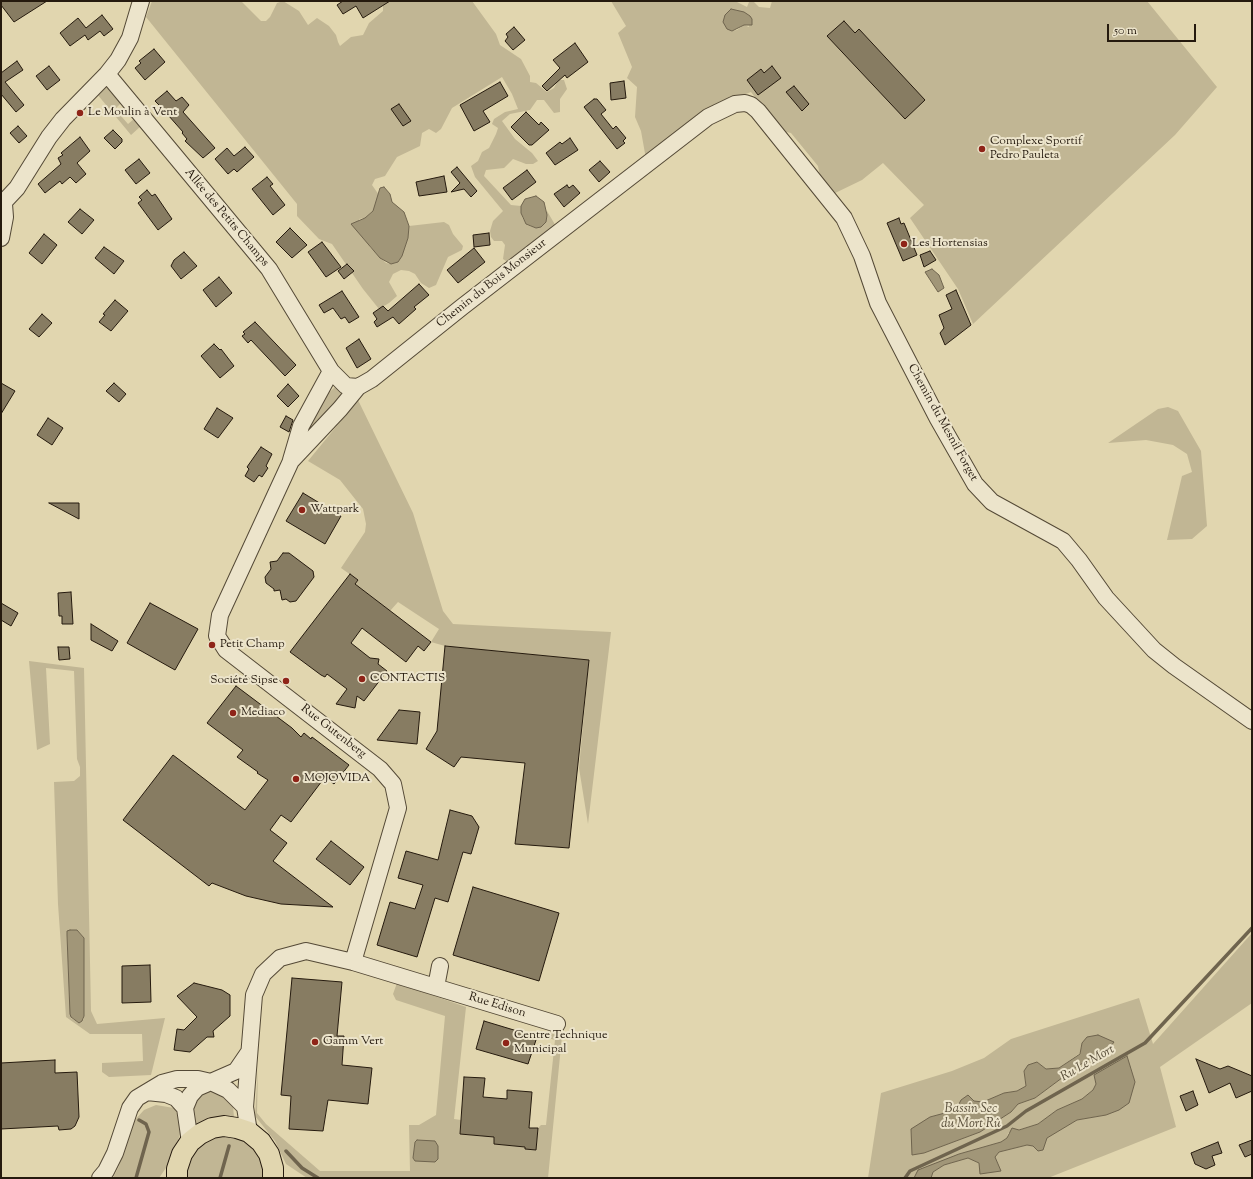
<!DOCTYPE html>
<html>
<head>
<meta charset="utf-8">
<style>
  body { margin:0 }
  #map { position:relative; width:1253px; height:1179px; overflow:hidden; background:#e1d6af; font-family:"Sorts Mill Goudy",serif }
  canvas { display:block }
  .frame { position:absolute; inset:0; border:2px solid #251a0e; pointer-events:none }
  .scale { position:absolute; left:1107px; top:24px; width:89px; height:18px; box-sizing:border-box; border:2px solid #251a0e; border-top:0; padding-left:5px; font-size:12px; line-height:14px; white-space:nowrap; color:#251a0e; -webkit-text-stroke:3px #ece4cb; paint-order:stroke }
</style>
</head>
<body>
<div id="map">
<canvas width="1253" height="1179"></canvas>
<div class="frame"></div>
<div class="scale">50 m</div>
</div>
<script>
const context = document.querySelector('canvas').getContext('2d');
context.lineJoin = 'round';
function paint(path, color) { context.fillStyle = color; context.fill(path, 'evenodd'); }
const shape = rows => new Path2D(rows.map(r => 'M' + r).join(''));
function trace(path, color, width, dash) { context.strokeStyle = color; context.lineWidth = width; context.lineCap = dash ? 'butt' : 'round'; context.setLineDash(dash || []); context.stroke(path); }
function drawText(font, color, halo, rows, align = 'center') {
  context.font = font + ' "Sorts Mill Goudy",serif'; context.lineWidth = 4; context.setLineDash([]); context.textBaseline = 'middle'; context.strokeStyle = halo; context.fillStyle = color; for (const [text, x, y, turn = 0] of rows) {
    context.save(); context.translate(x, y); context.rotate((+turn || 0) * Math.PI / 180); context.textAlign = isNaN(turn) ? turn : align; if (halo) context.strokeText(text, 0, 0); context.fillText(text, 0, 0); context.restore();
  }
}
const green = shape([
  [152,1,241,1,261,21,266,21,270,17,277,3,283,1,299,11,308,25,317,18,329,26,336,35,338,42,340,46,351,37,363,35,369,23,383,11,383,1,472,1,496,34,500,45,521,59,530,76,530,82,536,83,547,92,554,88,558,80,564,80,567,89,560,99,560,112,554,113,544,100,537,100,530,110,510,114,502,121,515,139,532,153,538,161,533,164,526,164,513,159,504,168,486,170,484,176,511,205,521,206,522,217,527,225,536,228,546,222,547,211,557,228,509,263,503,259,505,245,502,241,494,241,491,237,490,231,493,221,503,211,475,177,471,166,478,161,482,152,489,148,496,134,498,128,492,124,494,119,505,112,518,109,512,94,502,77,452,108,441,129,436,133,429,129,422,133,420,146,397,157,385,176,375,179,372,185,379,195,375,209,365,218,359,219,370,247,386,263,391,264,398,262,408,238,409,226,444,222,449,225,453,234,463,246,462,250,448,257,436,285,429,288,421,283,415,274,409,271,401,270,393,274,389,282,397,296,389,303,379,309,363,289,332,244,319,239,297,216,297,204,146,17],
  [611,1,735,1,747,7,749,2,753,1,759,7,770,8,772,1,1147,1,1217,87,1175,135,973,324,958,289,910,218,924,205,883,163,862,180,831,195,821,182,818,166,791,133,781,131,751,92,727,101,646,159,641,131,635,117,637,87,627,78,632,67,618,33,626,26],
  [734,10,750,16,749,27,744,25,737,30,731,31],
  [104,87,111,90,121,103,115,109,128,124,135,118,141,126,131,135,97,94],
  [335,387,345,393,303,444,306,425,319,402],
  [358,400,413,513,443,611,453,624,611,632,588,824,579,768,589,660,445,646,431,642,439,629,398,602,390,611,355,584,358,580,341,568,365,532,366,524,363,509,340,480,308,461],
  [1168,407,1178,411,1201,451,1207,526,1192,539,1167,540,1182,476,1192,472,1187,454,1173,445,1146,440,1108,443,1158,409],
  [29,661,84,668,91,1011,97,1024,165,1018,151,1075,109,1077,102,1072,102,1063,143,1061,142,1034,90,1034,66,1017,58,904,54,782,74,781,80,776,80,767,77,759,74,671,46,668,50,744,37,750],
  [70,930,77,930,84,938,84,1019,79,1023,71,1018,67,935],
  [1252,933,1252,1003,1160,1067,1176,1127,1048,1178,931,1178,933,1172,944,1165,968,1158,1001,1171,994,1157,999,1152,1027,1145,1044,1144,1046,1138,1077,1120,1106,1115,1135,1082,1126,1056,1096,1084,1093,1090,1082,1099,1057,1110,1038,1124,1008,1133,1007,1138,1001,1142,959,1154,914,1178,868,1178,881,1093,952,1071,984,1058,1011,1039,1139,998,1153,1044],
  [1082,1043,1111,1046,1078,1066,1035,1098,1018,1104,1011,1112,980,1132,924,1153,912,1155,930,1117,957,1110,974,1101,983,1102,1004,1093,1017,1091,1026,1086,1024,1071,1037,1062,1046,1069,1059,1068,1080,1053],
  [397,983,466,1007,454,1119,461,1120,460,1134,480,1136,495,1127,494,1144,525,1147,526,1149,536,1150,538,1128,541,1125,546,1125,555,1040,548,1038,550,1032,562,1036,548,1178,307,1178,286,1164,275,1141,255,1116,258,1069,257,1113,266,1124,320,1171,410,1171,409,1125,419,1125,436,1115,445,1016,396,1000,393,994],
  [435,1141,438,1146,438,1159,415,1161,413,1158,415,1142],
  [218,1090,233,1105,234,1118,194,1127,193,1104,206,1091],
  [156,1105,174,1108,180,1119,180,1135,168,1165,159,1178,113,1178,119,1166,134,1121,144,1110],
  [236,1135,257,1148,266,1178,186,1178,186,1169,192,1153,211,1137]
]);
const water = shape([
  [731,9,744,12,750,16,752,19,752,25,744,25,732,31,727,29,723,22,725,15,731,9],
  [384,187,390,194,392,202,404,212,409,226,408,238,402,256,398,262,391,264,380,258,351,224,365,218,373,211,380,188,384,187],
  [536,196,544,202,547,215,546,222,541,227,536,228,526,224,521,213,521,206,525,199,536,196],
  [932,269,939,275,944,288,938,292,925,272,932,269],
  [70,930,77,930,84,938,84,1016,82,1021,79,1023,71,1017,70,1014,67,935,67,931,70,930],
  [1098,1035,1114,1042,1111,1046,1078,1066,1035,1098,1018,1104,1011,1112,980,1132,924,1153,912,1155,911,1129,930,1117,956,1110,961,1100,968,1095,974,1101,983,1102,1004,1093,1017,1091,1026,1086,1024,1071,1028,1065,1037,1062,1046,1069,1059,1068,1080,1054,1082,1043,1087,1037,1098,1035],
  [1127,1056,1135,1082,1129,1103,1119,1110,1106,1115,1077,1120,1047,1138,1043,1150,1038,1151,1033,1146,1027,1145,999,1152,995,1157,1001,1171,980,1174,979,1163,968,1158,944,1165,933,1172,931,1178,914,1178,918,1170,959,1154,1001,1142,1007,1138,1012,1128,1019,1130,1038,1124,1057,1110,1082,1099,1093,1090,1096,1084,1094,1075,1127,1056],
  [417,1140,435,1141,438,1146,438,1159,435,1162,415,1161,413,1158,415,1142,417,1140]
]);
const stream = shape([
  [286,1151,302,1168,318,1178],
  [136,1178,149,1132,146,1124,139,1120],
  [220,1178,229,1146],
  [905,1178,910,1171,1007,1126,1026,1111,1145,1043,1252,928]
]);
const building = shape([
  [1,1,47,1,14,22,1,5,1,1],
  [343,1,390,1,363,18,356,6,343,14,337,5,343,1],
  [102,15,113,29,104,36,100,31,88,40,85,35,70,46,60,33,78,18,86,28,102,15],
  [844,21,855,33,859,29,925,100,905,119,827,36,844,21],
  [514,27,525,40,513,50,505,41,508,37,506,34,514,27],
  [575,43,588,62,567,78,565,75,547,91,542,86,560,68,553,60,575,43],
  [154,49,165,62,145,80,135,68,141,63,139,61,154,49],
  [17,61,23,70,5,82,24,105,16,112,1,94,1,73,17,61],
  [49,66,60,80,47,90,36,76,49,66],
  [772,66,781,78,758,95,747,80,761,69,764,73,772,66],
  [624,81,626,98,611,100,610,83,624,81],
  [500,82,508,96,483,111,490,122,474,131,460,105,500,82],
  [794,86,809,104,802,111,786,92,794,86],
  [167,91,176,101,182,97,189,105,183,112,215,148,203,158,185,141,187,139,182,133,183,132,168,115,166,116,159,108,161,107,155,101,167,91],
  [594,99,597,99,606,110,601,114,613,129,616,126,626,138,623,141,625,143,617,149,584,107,594,99],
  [399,104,411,121,403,126,391,109,399,104],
  [526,112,539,125,541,122,549,130,532,145,529,145,511,127,526,112],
  [18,126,27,136,19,143,10,133,18,126],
  [113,130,122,139,122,142,115,149,104,138,113,130],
  [80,137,90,151,77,163,86,174,76,183,70,177,62,184,60,181,45,193,38,184,61,164,58,158,63,155,61,153,80,137],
  [570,138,578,150,555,165,546,153,560,142,562,144,570,138],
  [245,147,254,157,237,172,234,169,228,174,215,159,227,148,234,156,245,147],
  [139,159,150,173,136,184,125,170,139,159],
  [600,161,610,172,599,182,589,170,600,161],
  [457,167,477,191,471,197,464,189,451,192,460,183,451,172,457,167],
  [527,170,536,182,512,200,503,188,527,170],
  [444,176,447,192,419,196,416,182,444,176],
  [267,177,273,184,270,186,285,205,273,215,252,189,267,177],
  [567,185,569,188,573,185,580,193,564,207,554,194,567,185],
  [147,190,152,196,155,194,172,219,158,230,138,203,142,200,139,197,147,190],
  [80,209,94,220,82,234,68,222,80,209],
  [899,218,901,224,904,223,917,255,903,261,887,223,899,218],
  [290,228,307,245,292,258,276,242,290,228],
  [489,233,490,245,474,247,473,235,489,233],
  [44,234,57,245,42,264,29,253,44,234],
  [322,242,341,267,326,277,308,252,322,242],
  [104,247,124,261,114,274,95,258,104,247],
  [474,248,485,262,458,283,447,270,474,248],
  [930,251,936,260,924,267,920,255,930,251],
  [184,252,197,266,181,279,171,266,174,260,184,252],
  [347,264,354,271,344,279,338,271,347,264],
  [219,277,232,293,216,307,203,290,219,277],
  [419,284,429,295,414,307,416,309,399,324,393,317,377,327,374,322,377,319,373,313,383,306,388,311,419,284],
  [956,290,971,325,945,345,940,333,944,328,939,315,952,309,946,295,956,290],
  [342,291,359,317,349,323,345,317,341,319,333,308,324,313,319,305,342,291],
  [115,300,128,311,111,331,99,322,105,315,103,314,115,300],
  [42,314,52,323,39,337,29,329,42,314],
  [255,322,296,365,285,376,251,340,248,343,242,336,245,334,243,332,255,322],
  [359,339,371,359,357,368,346,348,359,339],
  [214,344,220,350,221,349,234,366,220,378,201,356,214,344],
  [1,383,15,391,1,414,1,383],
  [114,383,126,394,119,402,106,391,114,383],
  [288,384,299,396,288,407,277,396,288,384],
  [217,408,233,418,218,438,204,429,217,408],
  [286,416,293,420,289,432,280,427,286,416],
  [48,418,63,428,52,445,37,435,48,418],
  [261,447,272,454,266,466,268,468,262,477,259,475,254,482,245,476,249,469,247,467,261,447],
  [303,493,341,516,325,544,286,521,303,493],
  [49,503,79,503,79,519,49,503],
  [283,553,289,553,313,571,314,577,296,601,290,602,286,599,282,600,280,590,274,591,274,589,266,583,265,577,271,569,270,562,277,561,283,553],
  [350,574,358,580,355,584,431,642,424,651,418,646,406,662,362,628,351,643,370,658,379,659,378,664,387,671,364,701,357,696,355,708,336,704,347,689,327,674,325,677,321,675,290,652,350,574],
  [71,592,73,624,62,624,62,616,59,616,58,593,71,592],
  [1,603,18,613,11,626,1,620,1,603],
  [150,603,198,629,175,670,127,643,150,603],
  [91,624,118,641,112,651,91,640,91,624],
  [445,646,589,660,569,848,515,844,525,763,461,757,454,767,426,749,437,731,445,646],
  [58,647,69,647,70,659,59,660,58,647],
  [236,686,292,728,301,737,304,733,311,739,312,737,349,765,334,784,325,777,291,822,281,815,270,830,287,843,273,861,333,907,281,904,246,896,212,883,209,886,123,820,173,755,245,810,268,780,257,773,258,772,237,757,243,750,207,723,236,686],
  [399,710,420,712,417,744,377,740,399,710],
  [450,810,472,816,479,827,471,854,463,852,448,902,435,898,417,957,377,945,390,902,415,909,423,885,398,878,406,851,438,860,450,810],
  [331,841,364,867,350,885,316,859,331,841],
  [473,887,559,913,539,981,453,955,473,887],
  [150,965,151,1002,122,1003,122,966,150,965],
  [292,978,342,982,337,1036,344,1036,342,1065,372,1068,368,1104,328,1100,323,1131,289,1129,291,1096,281,1095,292,978],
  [194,983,222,990,230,995,230,1016,213,1031,214,1037,207,1037,190,1052,174,1050,177,1029,184,1030,197,1017,177,996,194,983],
  [484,1021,537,1037,528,1064,476,1049,484,1021],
  [1196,1059,1220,1069,1228,1066,1252,1076,1252,1091,1236,1098,1230,1083,1209,1093,1196,1059],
  [55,1060,55,1073,77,1072,79,1117,75,1126,71,1129,59,1130,58,1126,1,1129,1,1063,55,1060],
  [464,1077,485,1078,483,1097,507,1099,507,1090,532,1092,529,1128,538,1128,536,1150,525,1149,525,1147,494,1144,494,1137,460,1134,464,1077],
  [1193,1091,1198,1105,1186,1111,1180,1096,1193,1091],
  [1252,1140,1252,1154,1245,1157,1239,1145,1252,1140],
  [1218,1142,1222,1153,1212,1156,1215,1165,1206,1169,1195,1164,1191,1153,1218,1142]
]);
const minor = shape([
  [107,74,269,269,331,371,346,386,358,387,372,379,462,307,708,117,735,104,745,103,751,105,758,111,844,218,862,256,878,303,938,419,975,484,992,502,1063,541,1079,560,1106,598,1154,650,1174,666,1252,721],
  [1,205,17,188,49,137,63,119,107,74,118,60,130,38,141,1],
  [1,238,5,217,4,204],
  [291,460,301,426,331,371],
  [353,962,398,808,393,784,380,769,226,650,217,636,220,615,291,461,340,409,358,387],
  [436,987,440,966],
  [147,1092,166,1094,176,1098,185,1108,190,1142],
  [185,1108,190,1096,197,1088,236,1071,249,1052],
  [249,1132,245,1107,254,995,263,974,280,958,306,951,353,962,557,1024],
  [100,1178,106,1171,115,1153,130,1108,137,1098,162,1083,177,1079,198,1079,211,1082,228,1090,245,1107]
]);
const major = shape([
  [177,1178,177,1169,182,1154,190,1142,200,1134,212,1128,224,1126,237,1128,249,1132,261,1142,269,1154,273,1168,273,1178]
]);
const markers = [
  [80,113,4,"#8f2418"],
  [982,149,4,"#8f2418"],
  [904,244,4,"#8f2418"],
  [302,510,4,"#8f2418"],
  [212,645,4,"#8f2418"],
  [362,679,4,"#8f2418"],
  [286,681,4,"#8f2418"],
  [233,713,4,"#8f2418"],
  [296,779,4,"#8f2418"],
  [315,1042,4,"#8f2418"],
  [506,1043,4,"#8f2418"]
];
const poiNames = [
  ["Le Moulin à Vent",88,113],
  ["Complexe Sportif",990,142],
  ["Pedro Pauleta",990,156],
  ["Les Hortensias",912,244],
  ["Wattpark",310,510],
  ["Petit Champ",220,645],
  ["CONTACTIS",370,679],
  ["Société Sipse",278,681,"right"],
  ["Mediaco",241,713],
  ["MOJOVIDA",304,779],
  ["Centre Technique",514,1036],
  ["Municipal",514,1050],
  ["Gamm Vert",323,1042]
];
const streetNames = [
  ["Allée des Petits Champs",226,218,50],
  ["Chemin du Bois Monsieur",492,284,-38],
  ["Chemin du Mesnil Forget",942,423,61],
  ["Rue Gutenberg",333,732,38],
  ["Rue Edison",497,1006,17]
];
const waterNames = [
  ["Ru Le Mort",1088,1064,-30],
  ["Bassin Sec",971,1110],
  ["du Mort Rû",971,1125]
];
paint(green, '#c1b694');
paint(water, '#a19678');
trace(water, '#6f644e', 1);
trace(stream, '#6f644e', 3.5);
paint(building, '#877c62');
trace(building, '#251a0e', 1);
trace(minor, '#544936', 18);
trace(major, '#251a0e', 22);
trace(minor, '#ece4cb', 16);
trace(major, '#e1d6af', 20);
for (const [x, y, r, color] of markers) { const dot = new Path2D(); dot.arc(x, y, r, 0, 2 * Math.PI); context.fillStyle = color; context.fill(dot); trace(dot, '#ece4cb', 1.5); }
drawText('12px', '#251a0e', '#ece4cb', poiNames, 'left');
drawText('12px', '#251a0e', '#ece4cb', streetNames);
drawText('italic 13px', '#574c38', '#ece4cb', waterNames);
</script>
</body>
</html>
